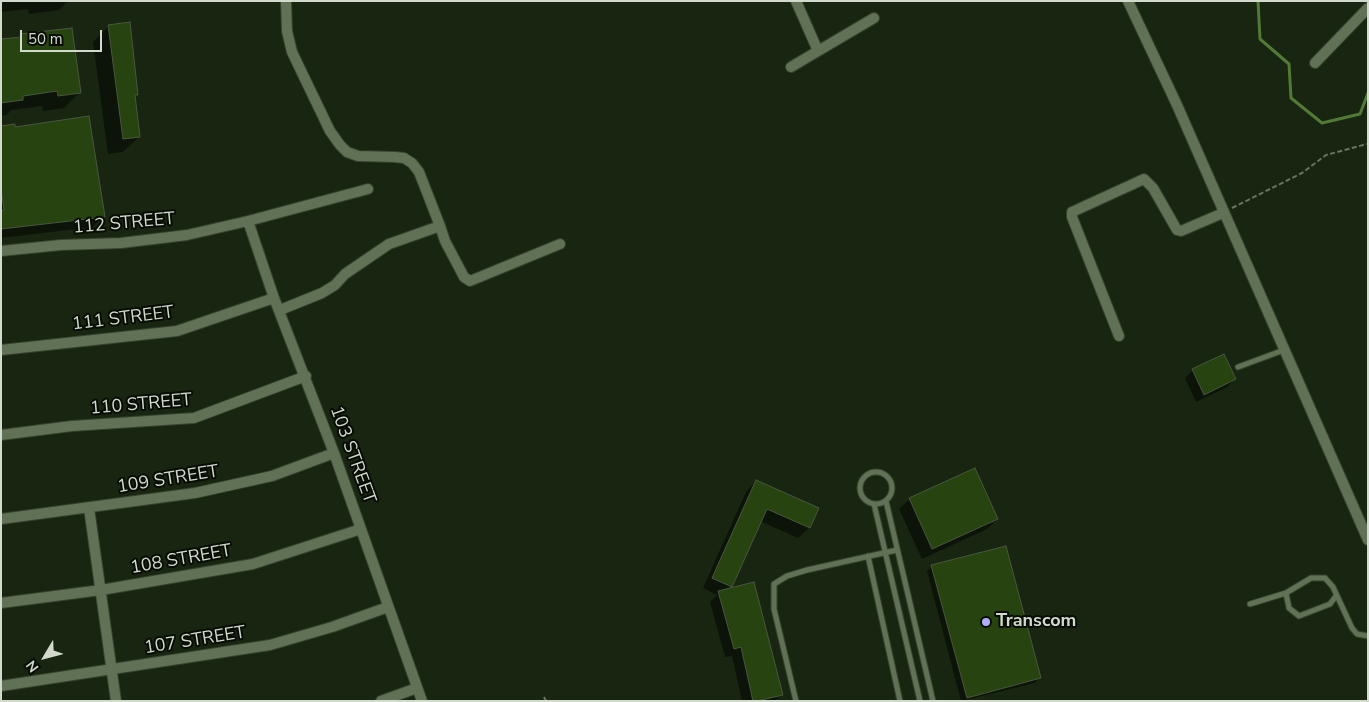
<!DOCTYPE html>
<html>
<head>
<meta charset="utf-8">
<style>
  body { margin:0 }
  #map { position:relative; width:1369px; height:702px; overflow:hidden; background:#182510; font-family:"Nunito Sans",sans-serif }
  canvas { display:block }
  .frame { position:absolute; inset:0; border:2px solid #d1dacc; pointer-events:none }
  .north { position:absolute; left:20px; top:632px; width:50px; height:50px; -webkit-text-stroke:4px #070c04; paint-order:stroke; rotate:233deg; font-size:14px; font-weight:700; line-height:20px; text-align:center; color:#d1dacc }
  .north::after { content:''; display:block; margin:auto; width:18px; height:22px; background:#d1dacc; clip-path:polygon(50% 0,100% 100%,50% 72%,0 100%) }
  .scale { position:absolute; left:20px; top:30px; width:82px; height:22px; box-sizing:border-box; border:2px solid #d1dacc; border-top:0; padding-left:6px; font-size:15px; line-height:18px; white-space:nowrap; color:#d1dacc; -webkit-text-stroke:4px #070c04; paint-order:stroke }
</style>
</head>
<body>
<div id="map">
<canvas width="1369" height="702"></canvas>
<div class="frame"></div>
<div class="north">N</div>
<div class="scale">50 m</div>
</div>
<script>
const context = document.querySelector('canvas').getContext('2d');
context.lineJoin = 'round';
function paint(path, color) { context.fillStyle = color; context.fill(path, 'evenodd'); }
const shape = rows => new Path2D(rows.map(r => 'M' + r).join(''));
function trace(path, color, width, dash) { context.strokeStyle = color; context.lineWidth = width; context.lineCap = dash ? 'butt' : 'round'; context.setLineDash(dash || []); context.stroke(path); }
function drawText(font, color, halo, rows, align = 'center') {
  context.font = font + ' "Nunito Sans",sans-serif'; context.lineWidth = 4; context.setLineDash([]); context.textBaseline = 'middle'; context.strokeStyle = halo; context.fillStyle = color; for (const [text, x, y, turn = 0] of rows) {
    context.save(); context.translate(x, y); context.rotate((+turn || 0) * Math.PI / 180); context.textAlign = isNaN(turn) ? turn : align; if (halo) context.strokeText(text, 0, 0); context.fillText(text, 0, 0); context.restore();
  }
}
const shadow = shape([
  [1,1,68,1,59,10,29,14,28,9,1,12],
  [109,26,137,94,134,97,139,137,123,152,108,154,93,42],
  [21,35,79,93,64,108,43,111,42,106,12,110,6,115,1,116,1,40,18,38],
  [1,127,14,128,103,216,93,227,1,238],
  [1224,355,1235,379,1227,387,1196,402,1185,378,1193,370],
  [756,481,817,509,809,528,798,538,760,521,731,586,727,590,781,695,775,701,742,701,732,656,725,657,710,602,717,595,703,588,746,492],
  [910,499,997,519,987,529,922,559,899,509],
  [932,566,1039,678,1035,683,961,701,927,571]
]);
const stream = shape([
  [1258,1,1260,39,1289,64,1291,98,1322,123,1360,114,1368,93]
]);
const building = shape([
  [130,22,138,95,135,95,140,137,123,139,108,25,130,22],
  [72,28,81,93,58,96,57,91,23,96,23,100,1,103,1,39,21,37,20,34,72,28],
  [89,116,105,217,1,229,1,210,4,210,1,190,1,126,15,124,15,127,89,116],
  [1224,354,1236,379,1204,395,1192,369,1224,354],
  [975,468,998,519,932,549,909,498,975,468],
  [756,480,819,508,810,528,767,509,732,587,712,578,756,480],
  [1006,546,1041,678,967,698,931,565,1006,546],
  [754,582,783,695,757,701,753,701,741,647,734,649,718,591,754,582]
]);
const path = shape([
  [1232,208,1302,173,1326,155,1367,144],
  [544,697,546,701]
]);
const service = shape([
  [1238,367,1284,350],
  '860 488a16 16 0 1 1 32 0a16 16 0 1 1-32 0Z',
  [886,501,933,701],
  [874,504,920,701],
  [868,556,900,701],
  [1286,593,1289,608,1299,616,1330,604,1336,596],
  [1250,604,1286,593,1311,578,1325,578,1333,587,1352,628,1357,634,1368,636],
  [796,701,774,609,774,584,787,576,807,570,897,550]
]);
const minor = shape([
  [286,1,287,31,292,52,330,131,340,145,347,152,358,156,395,157,404,158,412,163,419,172,440,226],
  [796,1,818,51,874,18],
  [1128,1,1177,105,1368,540],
  [1315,63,1368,8],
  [791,67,818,51],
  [248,221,274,298,334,453,422,701],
  [1,251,61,245,121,243,187,235,248,221,368,189],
  [280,310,322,293,335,285,345,274,389,244,440,226,445,241,464,277,470,281,560,244],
  [1119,336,1072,217,1072,212,1144,179,1153,188,1177,230,1181,231,1223,213],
  [1,350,177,331,274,298],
  [1,435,72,426,194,418,306,376],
  [89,508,116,701],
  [1,519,195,493,272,476,334,453],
  [1,603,101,590,253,564,361,529],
  [1,686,270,645,332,627,388,607],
  [381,701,417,688]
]);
const markers = [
  [986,622,5,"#afaefa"]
];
const streetNames = [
  ["112 STREET",124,224,-5],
  ["111 STREET",123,319,-7],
  ["110 STREET",141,405,-5],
  ["103 STREET",352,455,70],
  ["109 STREET",168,480,-9],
  ["108 STREET",181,560,-10],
  ["107 STREET",195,641,-9]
];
const poiNames = [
  ["Transcom",996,622]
];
paint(shadow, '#0007');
trace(stream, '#527a36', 3);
paint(building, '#27430f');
trace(building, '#495740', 1);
trace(service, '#36422e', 7);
trace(minor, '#36422e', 12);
trace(path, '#697462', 2, [5, 2.5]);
trace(service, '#607155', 5);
trace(minor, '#607155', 10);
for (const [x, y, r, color] of markers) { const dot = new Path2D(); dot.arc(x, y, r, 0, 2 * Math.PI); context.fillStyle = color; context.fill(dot); trace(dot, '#070c04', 2); }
drawText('18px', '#d1dacc', '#070c04', streetNames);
drawText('bold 18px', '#d1dacc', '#070c04', poiNames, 'left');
</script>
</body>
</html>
